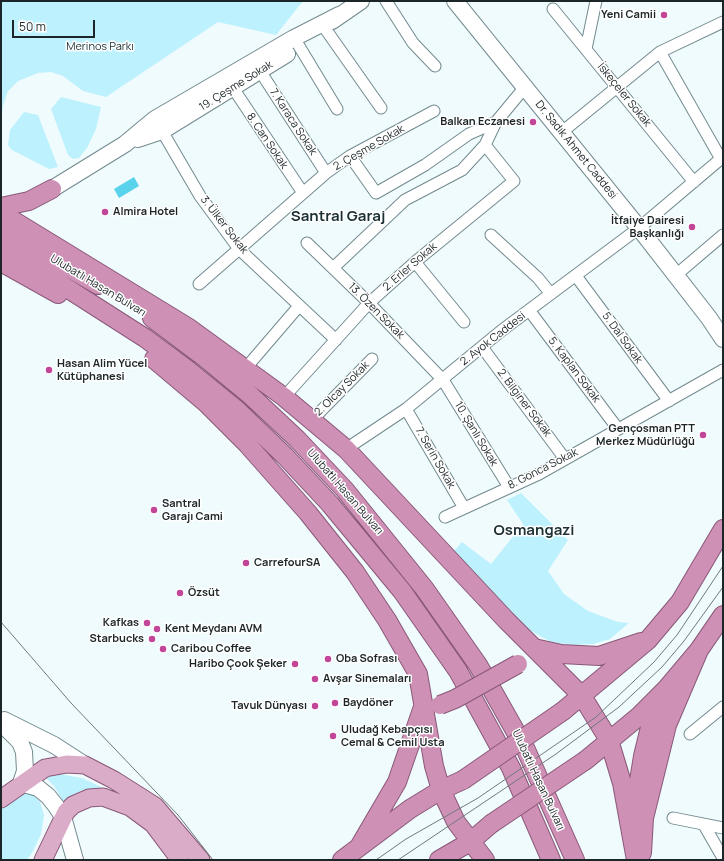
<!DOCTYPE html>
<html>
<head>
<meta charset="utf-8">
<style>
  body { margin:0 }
  #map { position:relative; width:724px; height:861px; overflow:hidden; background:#f0fbfd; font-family:Manrope,sans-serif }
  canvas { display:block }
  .frame { position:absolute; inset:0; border:2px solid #1c2527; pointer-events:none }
  .scale { position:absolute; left:12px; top:20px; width:83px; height:18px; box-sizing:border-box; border:2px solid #1c2527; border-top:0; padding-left:5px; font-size:12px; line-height:14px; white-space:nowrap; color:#1c2527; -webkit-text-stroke:3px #fff; paint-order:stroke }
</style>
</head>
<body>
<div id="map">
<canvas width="724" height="861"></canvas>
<div class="frame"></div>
<div class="scale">50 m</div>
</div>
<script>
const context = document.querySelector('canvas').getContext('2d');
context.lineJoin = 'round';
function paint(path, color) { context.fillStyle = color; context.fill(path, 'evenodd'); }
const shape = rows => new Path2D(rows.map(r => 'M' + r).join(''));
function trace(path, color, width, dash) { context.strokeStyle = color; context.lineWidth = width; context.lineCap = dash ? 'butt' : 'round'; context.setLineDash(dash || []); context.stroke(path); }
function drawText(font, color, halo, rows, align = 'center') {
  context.font = font + ' Manrope,sans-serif'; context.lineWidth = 3; context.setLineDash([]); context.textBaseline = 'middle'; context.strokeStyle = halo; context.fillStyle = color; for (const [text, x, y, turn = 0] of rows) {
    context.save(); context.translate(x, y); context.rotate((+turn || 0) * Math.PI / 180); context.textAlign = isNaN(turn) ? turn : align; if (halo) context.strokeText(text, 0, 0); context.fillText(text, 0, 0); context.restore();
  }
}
const green = shape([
  [1,1,303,1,276,35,218,22,106,97,83,91,63,76,51,72,38,73,18,81,8,91,3,105,1,122],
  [61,97,101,107,96,129,87,148,79,158,73,159,68,155,51,109],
  [24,112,38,115,58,167,49,169,12,150,8,145,10,130],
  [521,493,568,540,548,571,564,594,588,611,618,622,629,623,610,639,593,644,573,645,551,642,529,630,454,551,462,542,491,564,523,524,507,500],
  [59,774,82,778,103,788,82,790,63,801,54,786,44,776],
  [25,791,33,795,40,802,44,815,41,834,32,853,27,860,1,860,1,808,9,799]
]);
const water = shape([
  [134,177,139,186,119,198,114,189]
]);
const minor = shape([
  [386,1,413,43,435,66],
  [553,9,694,182],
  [324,27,381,108],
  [299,46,337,109],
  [586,49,596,1],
  [660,52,721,159],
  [260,71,326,173],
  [233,88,303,193],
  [162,131,200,196,239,249,336,340],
  [562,132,660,52,723,22],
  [350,156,376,193,425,165,469,134,496,122],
  [491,235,538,278,551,294],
  [307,243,369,303,443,380,509,487],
  [415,262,464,322],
  [333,268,405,200,462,170,485,145,496,122,525,87],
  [676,275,723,235],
  [576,276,669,401],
  [199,284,326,173,350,156,434,111],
  [529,310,618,429],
  [482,347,565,459],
  [245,369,299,306],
  [284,397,369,303,415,262,514,181,485,145],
  [406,409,464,508],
  [313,419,372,359],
  [346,449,406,409,501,331,639,228,723,157],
  [445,517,539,474,723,370],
  [690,734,723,707],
  [673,818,723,828],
  [704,825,723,858]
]);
const secondary = shape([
  [455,1,639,228,709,318,723,339],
  [332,21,361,1],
  [138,139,162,131,287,54],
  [52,189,125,144,155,119,294,38,339,15],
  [4,720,54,745,85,765],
  [1,723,20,742,24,752,25,771,21,783,38,788,48,796,56,806,63,817,75,860]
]);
const primary = shape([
  [1,799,45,768,67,764,85,765,114,780,155,806,201,860],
  [43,860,66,812,73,805,89,798,103,797,130,807,153,824,180,860]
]);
const trunk = shape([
  [1,207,29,201,52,189],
  [1,213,189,328,284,397,346,449,506,620,582,696,609,740,622,783,636,860],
  [1,229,98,285],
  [1,246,145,338,188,370,237,410,285,456,330,504,402,591,458,671,511,768,551,860],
  [1,262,58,294],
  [152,318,204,357,249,394,297,439,345,490,424,588,478,665,526,750,575,860],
  [154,359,205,402,247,444,308,513,355,572,387,620,418,674,434,766,441,790,456,822,485,860],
  [534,648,561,654,599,656,641,642],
  [563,711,648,640,680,602,723,529],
  [586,760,638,717,667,688,699,650,723,615],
  [633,818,643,756,651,723,662,700],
  [359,847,397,782,423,707],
  [642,853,644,818,667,725,699,650],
  [342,860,410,809,441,790,463,780],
  [439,860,470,842,491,824]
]);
const tram = shape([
  [1,622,71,703,178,815,213,860],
  [376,860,406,839,478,798,596,717,654,662,677,635,723,566],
  [398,860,556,754,619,707,662,667,684,641,723,587]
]);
const trunkBridge = shape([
  [440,705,455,699,518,664],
  [463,780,563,711],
  [491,824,586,760]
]);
const markers = [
  [664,15,4,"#c24698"],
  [533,122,4,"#c24698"],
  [105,212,4,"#c24698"],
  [692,227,4,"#c24698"],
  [49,370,4,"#c24698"],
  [703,435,4,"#c24698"],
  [154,510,4,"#c24698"],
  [246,563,4,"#c24698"],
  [180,593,4,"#c24698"],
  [147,623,4,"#c24698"],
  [157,629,4,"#c24698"],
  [152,639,4,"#c24698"],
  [163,649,4,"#c24698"],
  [328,659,4,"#c24698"],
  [295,664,4,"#c24698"],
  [315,679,4,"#c24698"],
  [335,703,4,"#c24698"],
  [315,706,4,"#c24698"],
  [333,736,4,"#c24698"]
];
const poiNames = [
  ["Yeni Camii",656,15,"right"],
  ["Balkan Eczanesi",525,122,"right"],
  ["Almira Hotel",113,212],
  ["İtfaiye Dairesi",684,221,"right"],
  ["Başkanlığı",684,234,"right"],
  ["Hasan Alim Yücel",57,364],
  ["Kütüphanesi",57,377],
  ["Gençosman PTT",695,429,"right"],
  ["Merkez Müdürlüğü",695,442,"right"],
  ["Santral",162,504],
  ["Garajı Cami",162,517],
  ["CarrefourSA",254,563],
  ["Özsüt",188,593],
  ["Kafkas",139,623,"right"],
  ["Kent Meydanı AVM",165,629],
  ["Starbucks",144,639,"right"],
  ["Caribou Coffee",171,649],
  ["Oba Sofrası",336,659],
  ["Haribo Çook Şeker",287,664,"right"],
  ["Avşar Sinemaları",323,679],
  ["Baydöner",343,703],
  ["Tavuk Dünyası",307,706,"right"],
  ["Uludağ Kebapçısı",341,730],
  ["Cemal & Cemil Usta",341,743]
];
const parkNames = [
  ["Merinos Parkı",100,47]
];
const streetNames = [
  ["19. Çeşme Sokak",236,86,-32],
  ["İskeçeler Sokak",624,95,51],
  ["7. Karaca Sokak",293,122,57],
  ["8. Can Sokak",267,141,56],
  ["2. Çeşme Sokak",369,148,-30],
  ["Dr. Sadık Ahmet Caddesi",576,150,51],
  ["3. Ülker Sokak",224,225,52],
  ["2. Erler Sokak",410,267,-41],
  ["Ulubatlı Hasan Bulvarı",98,286,31],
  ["13. Özen Sokak",376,311,45],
  ["5. Dal Sokak",622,338,54],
  ["2. Ayok Caddesi",493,339,-38],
  ["5. Kaplan Sokak",574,370,53],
  ["2. Olcay Sokak",342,389,-45],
  ["2. Bilginer Sokak",524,403,53],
  ["10. Şanlı Sokak",476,434,59],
  ["7. Serin Sokak",435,458,60],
  ["8. Gonca Sokak",543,469,-27],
  ["Ulubatlı Hasan Bulvarı",345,492,49],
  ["Ulubatlı Hasan Bulvarı",538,780,65]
];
const districtNames = [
  ["Santral Garaj",338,217],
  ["Osmangazi",534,531]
];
paint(green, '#bdf1fd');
paint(water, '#59d3eb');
trace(minor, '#728a8f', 13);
trace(secondary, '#728a8f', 18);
trace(primary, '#895878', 19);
trace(trunk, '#895878', 20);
trace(minor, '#fff', 11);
trace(secondary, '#fff', 16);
trace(primary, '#dbacc8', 17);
trace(trunk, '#cf90b6', 18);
trace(tram, '#6f797b', 1);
trace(trunkBridge, '#895878', 20, []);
trace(trunkBridge, '#cf90b6', 18);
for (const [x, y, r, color] of markers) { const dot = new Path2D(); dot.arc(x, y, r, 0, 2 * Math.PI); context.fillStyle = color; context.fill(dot); trace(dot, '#fff', 1.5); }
drawText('bold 11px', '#1c2527', '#fff', poiNames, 'left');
drawText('11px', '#1a3034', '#fff', parkNames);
drawText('11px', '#1c2527', '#fff', streetNames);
drawText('bold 15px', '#1b3035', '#fff', districtNames);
</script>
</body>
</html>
